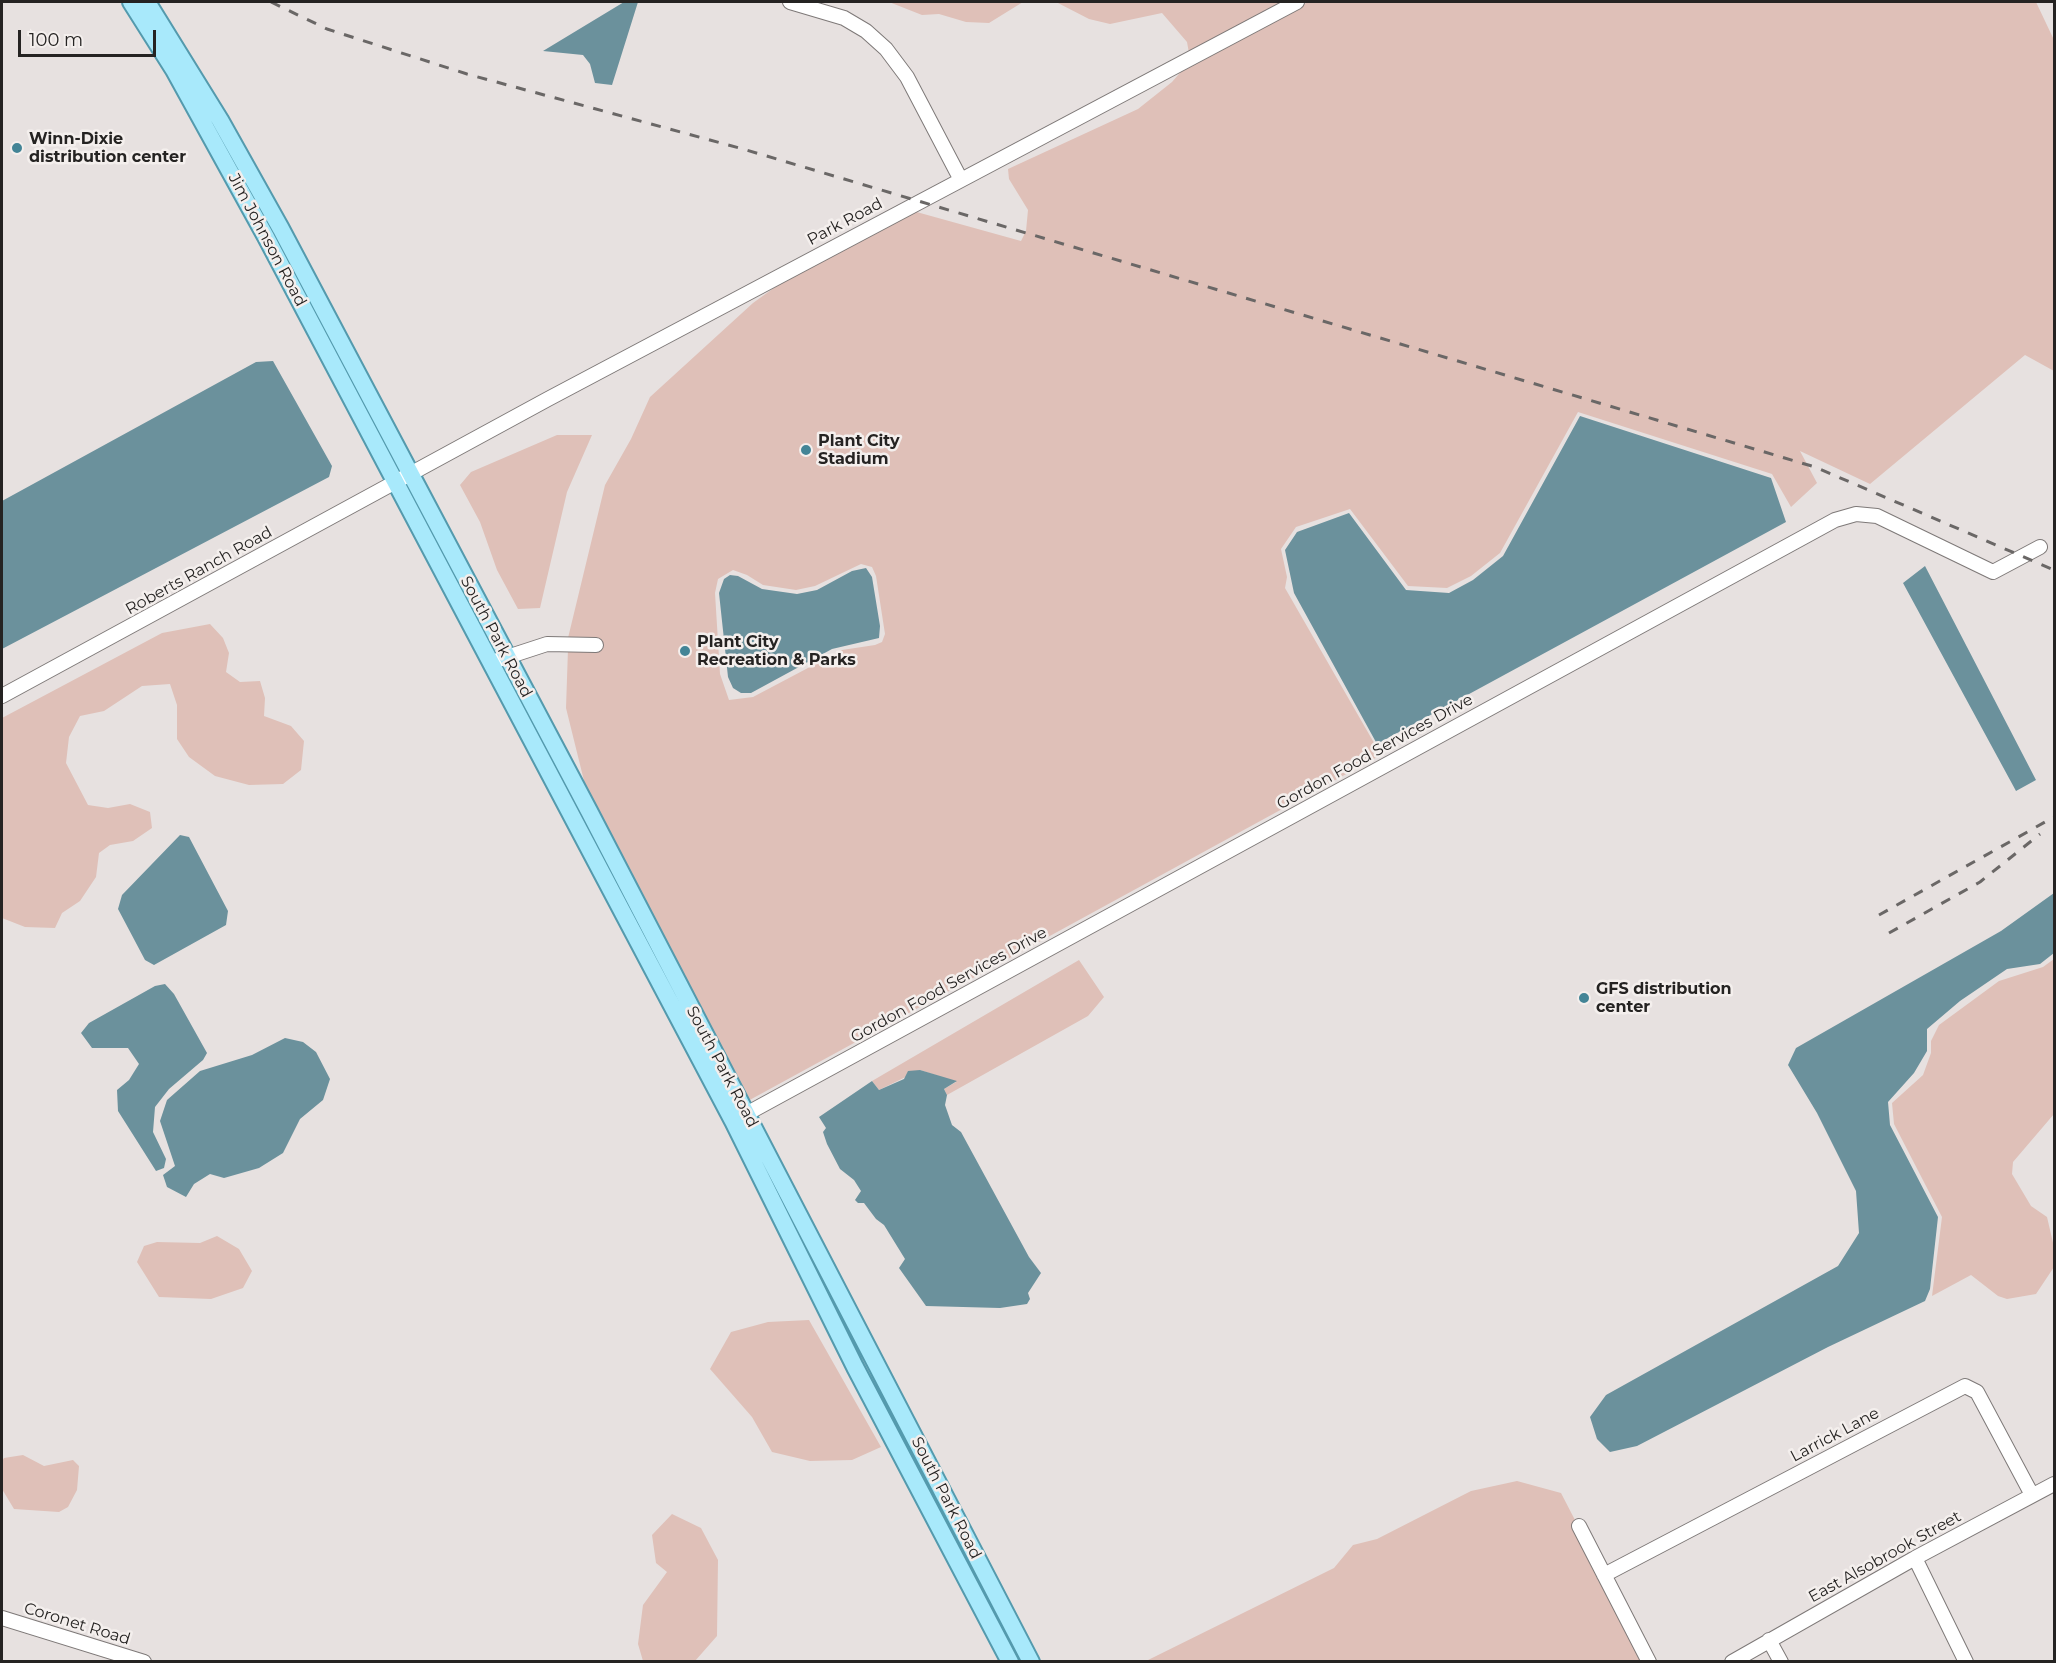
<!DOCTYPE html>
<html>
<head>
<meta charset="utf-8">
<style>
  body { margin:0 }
  #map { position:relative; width:2056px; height:1663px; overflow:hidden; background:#e7e1e0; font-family:Montserrat,sans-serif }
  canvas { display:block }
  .frame { position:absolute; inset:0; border:3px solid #252322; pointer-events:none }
  .scale { position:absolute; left:18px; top:30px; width:138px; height:27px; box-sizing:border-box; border:3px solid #252322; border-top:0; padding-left:8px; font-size:18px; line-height:21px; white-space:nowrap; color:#252322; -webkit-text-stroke:4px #f4efed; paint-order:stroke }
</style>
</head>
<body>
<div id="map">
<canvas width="2056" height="1663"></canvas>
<div class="frame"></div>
<div class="scale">100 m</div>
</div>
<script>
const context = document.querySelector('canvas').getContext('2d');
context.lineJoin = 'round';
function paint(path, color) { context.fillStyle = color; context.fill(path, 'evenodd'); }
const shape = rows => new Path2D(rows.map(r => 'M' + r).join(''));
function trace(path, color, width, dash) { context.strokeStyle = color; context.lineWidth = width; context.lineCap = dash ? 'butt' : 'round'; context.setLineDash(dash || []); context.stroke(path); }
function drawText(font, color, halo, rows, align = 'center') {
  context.font = font + ' Montserrat,sans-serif'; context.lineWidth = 5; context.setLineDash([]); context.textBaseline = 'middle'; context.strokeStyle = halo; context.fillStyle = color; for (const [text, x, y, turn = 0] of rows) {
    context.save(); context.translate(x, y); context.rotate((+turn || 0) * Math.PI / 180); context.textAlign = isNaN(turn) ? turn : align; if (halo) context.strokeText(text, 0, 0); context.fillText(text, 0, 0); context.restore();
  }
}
const green = shape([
  [889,2,1023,2,989,23,966,22,939,14,922,15],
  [1056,2,1285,2,1189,53,1187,42,1162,13,1110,24,1089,19],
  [1308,2,2036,2,2054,40,2054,371,2025,355,1870,484,1800,451,1817,483,1791,507,1772,474,1578,412,1500,553,1471,576,1447,588,1408,586,1350,509,1296,527,1281,549,1287,577,1285,588,1381,755,746,1102,589,801,566,708,568,649,601,650,600,640,568,638,605,485,631,439,650,397,753,303,789,277,913,211,1021,241,1026,231,1028,210,1009,179,1008,169,1138,109,1172,82,1185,67],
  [861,564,872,567,876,576,885,634,882,642,875,645,842,650,753,697,729,700,720,674,715,593,718,579,733,570,747,575,763,585,796,590,815,586],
  [557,435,592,435,567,492,540,608,518,609,497,570,480,522,460,485,471,472],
  [210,624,223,638,229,653,226,672,240,682,260,681,265,698,264,716,291,726,304,741,301,770,283,784,249,785,215,776,189,757,177,739,177,705,170,684,142,686,104,711,80,716,69,737,66,763,88,805,108,808,130,804,150,812,152,828,133,841,110,845,99,853,96,877,80,901,62,913,55,928,25,927,2,918,2,718,162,633],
  [2054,959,2054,1114,2013,1162,2012,1174,2031,1206,2047,1217,2054,1247,2054,1267,2036,1294,2007,1299,1998,1296,1971,1275,1932,1296,1942,1217,1894,1124,1892,1103,1923,1075,1931,1053,1931,1041,1939,1025,1999,981,2043,967],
  [1079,960,1104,997,1088,1016,947,1095,944,1089,956,1082,920,1070,879,1090,872,1081],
  [217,1236,239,1249,252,1271,243,1288,211,1299,159,1297,137,1262,144,1246,157,1242,200,1243],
  [809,1320,881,1447,852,1460,810,1461,772,1452,752,1417,710,1369,731,1332,768,1322],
  [23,1455,44,1466,73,1460,79,1466,77,1490,68,1507,59,1512,14,1509,2,1489,2,1461,4,1458],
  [1517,1481,1561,1493,1576,1522,1572,1524,1643,1661,1144,1662,1334,1568,1353,1545,1377,1539,1471,1491],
  [672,1514,701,1528,718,1560,717,1636,695,1661,643,1661,638,1644,643,1605,667,1572,656,1563,652,1535]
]);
const water = shape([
  [624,2,638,2,612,85,595,83,590,64,583,55,543,51],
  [273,361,332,466,329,477,2,649,2,501,256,362],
  [1580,416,1771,478,1786,522,1377,744,1294,593,1285,550,1297,532,1349,513,1406,590,1449,593,1473,580,1503,556],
  [1925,566,2036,780,2016,791,1903,583],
  [866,568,872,577,880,626,879,638,832,649,751,693,741,693,733,688,728,677,719,593,724,579,730,575,738,576,762,589,797,594,817,590,852,571],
  [180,835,189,837,228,911,226,925,154,965,145,960,118,909,122,895],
  [2054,893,2054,953,2040,964,2007,969,1960,1001,1927,1029,1927,1051,1914,1073,1888,1102,1890,1125,1938,1217,1930,1289,1925,1301,1828,1347,1637,1446,1610,1452,1597,1439,1590,1417,1606,1395,1838,1266,1859,1233,1856,1191,1817,1113,1788,1065,1796,1048,2001,931],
  [165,984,174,994,207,1053,203,1060,169,1089,155,1107,153,1132,166,1159,164,1168,156,1171,118,1111,117,1090,129,1080,139,1064,128,1048,92,1048,81,1033,89,1023,155,986],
  [285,1038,303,1042,316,1052,330,1079,323,1100,300,1119,283,1153,259,1168,224,1178,210,1174,194,1184,186,1197,167,1187,163,1175,175,1166,160,1121,167,1100,200,1071,252,1055],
  [920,1070,957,1081,944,1089,947,1095,945,1105,952,1125,961,1132,1029,1257,1041,1273,1028,1293,1030,1299,1027,1304,1000,1308,926,1306,899,1268,905,1259,884,1225,876,1219,864,1203,858,1203,855,1200,861,1191,854,1180,840,1169,827,1144,823,1132,826,1128,819,1117,872,1081,879,1090,904,1079,908,1071]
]);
const minor = shape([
  [790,2,844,18,866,31,886,49,907,77,961,180],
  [498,660,547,644,596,645],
  [2,696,548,399,1297,2],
  [737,1119,1835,520,1856,514,1877,516,1993,572,2040,547],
  [1579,1526,1649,1662],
  [1915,1558,1966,1662],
  [1604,1575,1965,1386,1977,1392,2032,1495],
  [2,1618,144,1662],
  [1769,1640,1781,1662],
  [1732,1662,1915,1558,2054,1484]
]);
const major = shape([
  [131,2,174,70,266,237,733,1121,855,1367,1010,1662],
  [147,2,220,120,281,229,589,811,1031,1662]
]);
const rail = shape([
  [271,2,327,29,467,74,743,149,1815,467,2054,570],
  [1879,915,2054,817],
  [1889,933,1980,882,2040,834]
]);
const markers = [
  [17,148,6,"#438496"],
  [806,450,6,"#438496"],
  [685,651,6,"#438496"],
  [1584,998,6,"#438496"]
];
const poiNames = [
  ["Winn-Dixie",29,139],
  ["distribution center",29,157],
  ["Plant City",818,441],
  ["Stadium",818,459],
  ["Plant City",697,642],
  ["Recreation & Parks",697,660],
  ["GFS distribution",1596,989],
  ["center",1596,1007]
];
const streetNames = [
  ["Park Road",845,222,-28],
  ["Jim Johnson Road",267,240,62],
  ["Roberts Ranch Road",199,571,-29],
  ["South Park Road",496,637,62],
  ["Gordon Food Services Drive",1375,752,-29],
  ["Gordon Food Services Drive",949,985,-29],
  ["South Park Road",722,1067,62],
  ["Larrick Lane",1835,1435,-28],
  ["South Park Road",946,1498,63],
  ["East Alsobrook Street",1885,1557,-29],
  ["Coronet Road",77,1624,17]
];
paint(green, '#dfc0b8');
paint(water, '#6b919c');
trace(minor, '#7e7978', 16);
trace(major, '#549aad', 20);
trace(minor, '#fff', 14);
trace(major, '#a8e9fb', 16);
trace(rail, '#6a6766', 3, [10, 10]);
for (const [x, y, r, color] of markers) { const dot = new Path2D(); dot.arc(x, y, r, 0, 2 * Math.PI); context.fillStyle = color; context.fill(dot); trace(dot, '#f4efed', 2); }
drawText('bold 16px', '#252322', '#f4efed', poiNames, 'left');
drawText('16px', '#252322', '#f4efed', streetNames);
</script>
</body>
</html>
